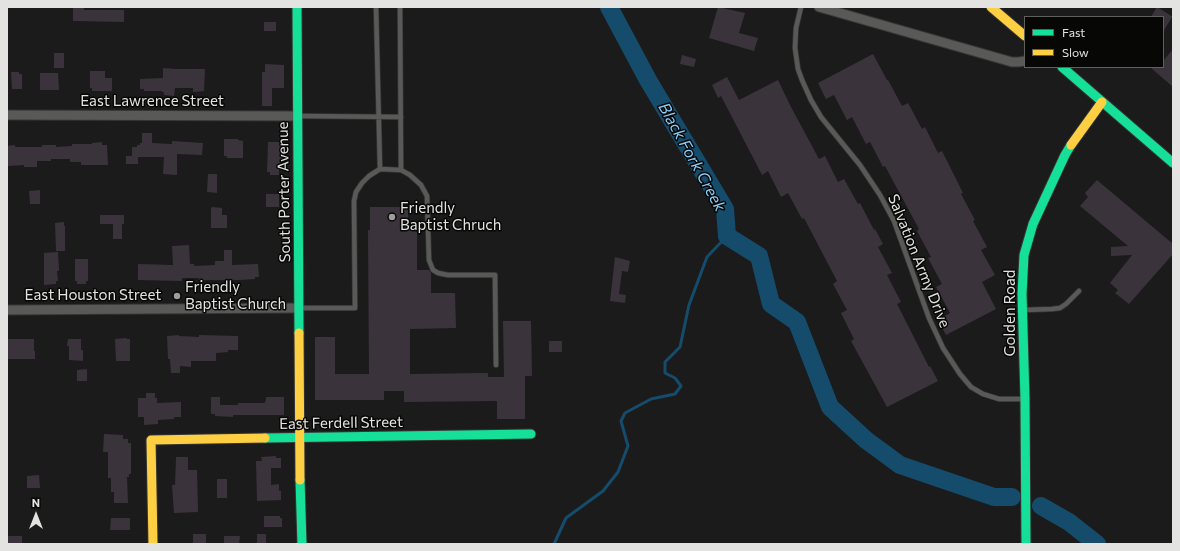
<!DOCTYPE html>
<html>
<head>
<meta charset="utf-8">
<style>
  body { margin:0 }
  #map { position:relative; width:1180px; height:551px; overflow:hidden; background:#1b1b1b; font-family:Commissioner,sans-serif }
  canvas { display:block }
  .frame { position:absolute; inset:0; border:8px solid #e3e3e1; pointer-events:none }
  .legend { position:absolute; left:1024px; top:16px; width:140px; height:52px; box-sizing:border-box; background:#070706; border:1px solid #5f5f5e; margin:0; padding:5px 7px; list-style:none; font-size:12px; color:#e3e3e1 }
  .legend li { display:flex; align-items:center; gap:8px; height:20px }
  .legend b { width:20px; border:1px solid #5f5f5e }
  .north { position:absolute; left:16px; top:495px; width:40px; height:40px; -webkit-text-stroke:3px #070706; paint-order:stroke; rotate:0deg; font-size:11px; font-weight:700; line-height:16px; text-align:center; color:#e3e3e1 }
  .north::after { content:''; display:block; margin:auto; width:14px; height:18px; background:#e3e3e1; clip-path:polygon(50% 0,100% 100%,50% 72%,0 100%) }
</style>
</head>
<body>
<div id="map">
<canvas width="1180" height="551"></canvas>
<div class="frame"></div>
<ul class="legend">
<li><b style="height:5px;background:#16e098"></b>Fast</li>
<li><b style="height:5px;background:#ffcf43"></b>Slow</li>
</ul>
<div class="north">N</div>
</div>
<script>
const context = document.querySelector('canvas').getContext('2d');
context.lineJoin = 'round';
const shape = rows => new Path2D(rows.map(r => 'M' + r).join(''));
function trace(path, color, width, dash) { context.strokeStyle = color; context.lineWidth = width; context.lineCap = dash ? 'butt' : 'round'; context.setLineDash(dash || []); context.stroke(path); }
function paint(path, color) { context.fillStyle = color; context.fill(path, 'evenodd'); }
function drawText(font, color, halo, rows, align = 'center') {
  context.font = font + ' Commissioner,sans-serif'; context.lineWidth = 3; context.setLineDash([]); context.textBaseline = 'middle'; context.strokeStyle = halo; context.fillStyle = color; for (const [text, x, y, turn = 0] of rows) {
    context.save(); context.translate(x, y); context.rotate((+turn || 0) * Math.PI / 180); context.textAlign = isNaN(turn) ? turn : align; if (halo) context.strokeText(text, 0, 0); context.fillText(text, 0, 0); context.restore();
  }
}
const stream = shape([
  [554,544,566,518,603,491,618,472,628,446,621,421,625,413,651,399,675,394,681,386,675,378,665,373,665,362,680,347,689,305,707,257,727,236]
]);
const river = shape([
  [609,7,648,80,725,209,727,236,759,256,771,304,797,322,830,407,866,440,900,465,994,497,1012,497],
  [1041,506,1069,522,1097,544]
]);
const building = shape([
  [73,7,84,7,84,10,124,10,124,22,73,21],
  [718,7,745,13,739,33,758,38,754,51,709,38],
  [1157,7,1173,17,1172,17,1163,32,1163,17,1151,17],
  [264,22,276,22,276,31,264,31],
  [1173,49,1173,87,1150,67,1163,67,1163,61],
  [54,53,64,53,64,68,54,68],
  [873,54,887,80,888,80,902,106,908,103,922,129,925,127,938,153,942,151,963,193,961,194,975,220,973,221,987,247,981,250,995,275,982,282,996,309,946,335,938,320,950,313,936,287,942,284,928,258,931,257,917,231,919,229,885,166,883,167,870,142,866,144,852,117,847,120,834,95,826,99,818,83],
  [682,55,696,59,694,67,680,64],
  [265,64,284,65,284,88,272,88,272,106,262,106,262,72,265,72],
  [163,68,176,69,205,69,204,91,193,92,193,88,175,88,174,96,164,95,164,92,162,92,162,91,144,91,144,89,140,89,140,79,163,78],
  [90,71,105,71,105,78,112,78,112,91,92,91,92,88,90,88],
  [11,72,19,72,19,74,22,74,22,89,12,89],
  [40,73,58,73,59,90,40,90],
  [727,77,739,100,778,80,791,107,819,159,825,156,838,182,844,179,858,204,860,203,874,230,875,229,883,244,878,247,892,273,887,275,901,302,897,304,929,367,930,366,938,381,887,407,851,341,854,339,841,313,847,310,833,284,837,281,804,218,802,219,788,193,781,197,768,171,762,175,721,96,718,98,712,85],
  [142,133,152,133,152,143,172,144,172,141,203,143,202,155,177,154,177,175,163,174,164,157,138,157,138,164,126,164,126,156,132,156,132,147,137,147,137,145,140,145,140,143,142,143],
  [224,139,238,139,238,140,243,141,243,158,227,158,227,156,224,156],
  [102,142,102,145,107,145,108,165,81,165,81,162,70,162,70,159,51,159,51,161,37,161,37,167,24,167,24,165,8,166,8,161,7,161,7,146,15,145,15,147,42,147,42,145,56,145,56,147,72,146,72,144,92,144,92,143],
  [268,142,282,142,282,164,279,164,279,175,270,175,270,172,267,172],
  [208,174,217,174,217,193,207,192],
  [1097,180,1173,244,1173,254,1129,304,1115,293,1118,290,1110,283,1132,255,1111,256,1111,247,1128,246,1080,206,1088,197,1085,193],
  [40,190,40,204,30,204,29,191],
  [266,194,279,194,279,207,266,207],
  [212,207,222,208,222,215,227,215,227,228,211,228,211,208],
  [370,207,408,207,408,229,417,229,417,270,429,270,431,273,431,293,455,293,456,328,410,329,410,374,488,373,488,377,504,377,503,321,531,321,532,376,525,376,525,419,497,419,497,401,404,402,404,391,384,391,384,400,315,400,315,337,335,337,335,374,369,374,368,230,370,230],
  [100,215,124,215,124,224,122,224,122,239,113,239,113,224,100,224],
  [64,222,64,226,65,226,65,251,56,251,55,223],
  [189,245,190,264,194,264,194,266,215,265,215,261,224,261,224,250,232,250,232,265,258,264,259,277,255,277,255,279,240,280,207,280,199,281,199,278,182,278,182,281,138,280,138,264,173,265,172,246],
  [58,252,59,271,57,271,58,281,56,281,56,284,44,285,44,253],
  [615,257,630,261,628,272,622,271,619,294,626,295,625,303,610,301],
  [75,259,88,259,88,281,86,281,86,284,77,284,77,281,75,281],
  [179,335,179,336,199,337,199,335,238,336,238,350,228,350,228,352,216,353,216,361,191,361,191,367,180,366,180,373,171,373,170,359,168,359,167,336],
  [126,338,127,339,130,339,130,361,116,361,115,339],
  [7,339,34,339,34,351,35,351,35,359,7,359],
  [68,339,81,339,81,350,83,350,83,361,69,360,69,346,67,346],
  [549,341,562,341,562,352,549,352],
  [87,369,87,381,77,381,77,370],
  [146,393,155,393,155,398,157,398,157,403,181,402,181,417,174,417,174,419,158,420,158,424,144,425,144,417,138,417,138,398,146,398],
  [211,397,220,397,220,405,238,405,238,403,265,403,265,401,266,401,266,397,284,397,284,415,233,415,233,417,215,416,215,414,211,414],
  [104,434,123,435,123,439,128,439,128,443,131,443,131,474,129,474,129,477,127,477,128,503,114,503,114,492,111,492,111,478,108,478,108,452,103,452],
  [276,456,276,458,281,458,281,468,271,468,271,485,279,484,279,491,281,491,281,500,257,501,256,461,262,461,261,457],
  [176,457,188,457,188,470,197,470,198,512,174,513,172,485,175,485],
  [39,475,40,488,27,488,27,476],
  [217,479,227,479,227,498,217,498],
  [264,516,280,516,280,518,282,518,282,527,264,527],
  [111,518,130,518,130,530,110,530],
  [193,534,206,534,206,544,193,544],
  [257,534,266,534,266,544,257,544],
  [7,536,22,536,22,544,7,544],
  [224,536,240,536,239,544,224,544]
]);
const lane = shape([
  [376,7,380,169],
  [400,7,401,170],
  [801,7,796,28,795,48,798,69,802,80,811,100,821,117,860,165,880,195,894,221,929,318,943,348,960,374,971,387,983,394,999,399,1023,399],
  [299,116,401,117],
  [300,308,355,308,354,201,356,192,362,183,369,176,380,169,401,170,410,175,421,185,427,196,429,260,433,270,438,273,448,275,495,275,496,365],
  [1024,310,1052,309,1060,308,1066,304,1079,291]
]);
const street = shape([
  [819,7,1012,62,1018,62,1025,61],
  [7,115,297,116],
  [7,310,299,308]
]);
const fast = shape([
  [297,7,299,333],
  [1062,67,1173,163],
  [265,438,531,434],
  [300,480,302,544],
  [1026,544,1025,399,1022,294,1024,255,1033,224,1065,155,1071,145]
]);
const slow = shape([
  [991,7,1025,36],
  [1071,145,1102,102],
  [299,333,300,480],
  [153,544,151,440,265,438]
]);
const markers = [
  [392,217,4,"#9d9d9c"],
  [177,296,4,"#9d9d9c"]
];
const streetNames = [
  ["East Lawrence Street",152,101],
  ["South Porter Avenue",284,192,-91],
  ["Salvation Army Drive",919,261,68],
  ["East Houston Street",93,295],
  ["Golden Road",1010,313,-90],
  ["East Ferdell Street",341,423,-1]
];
const poiNames = [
  ["Friendly",400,208],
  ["Baptist Chruch",400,225],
  ["Friendly",185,287],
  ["Baptist Church",185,304]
];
const waterNames = [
  ["Black Fork Creek",692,157,61]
];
trace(stream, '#154c6b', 3);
trace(river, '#154c6b', 18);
paint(building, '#3b333b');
trace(lane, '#353535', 6);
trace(street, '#353535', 11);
trace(fast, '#353535', 11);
trace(slow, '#353535', 11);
trace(lane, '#595958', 4.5);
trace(street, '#595958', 9);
trace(fast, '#16e098', 9);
trace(slow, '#ffcf43', 9);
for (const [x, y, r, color] of markers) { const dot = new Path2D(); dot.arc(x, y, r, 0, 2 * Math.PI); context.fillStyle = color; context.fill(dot); trace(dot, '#070706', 1.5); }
drawText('15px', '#e3e3e1', '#070706', streetNames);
drawText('15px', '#e3e3e1', '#070706', poiNames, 'left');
drawText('italic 16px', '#8dcef9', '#070706', waterNames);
</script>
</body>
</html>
